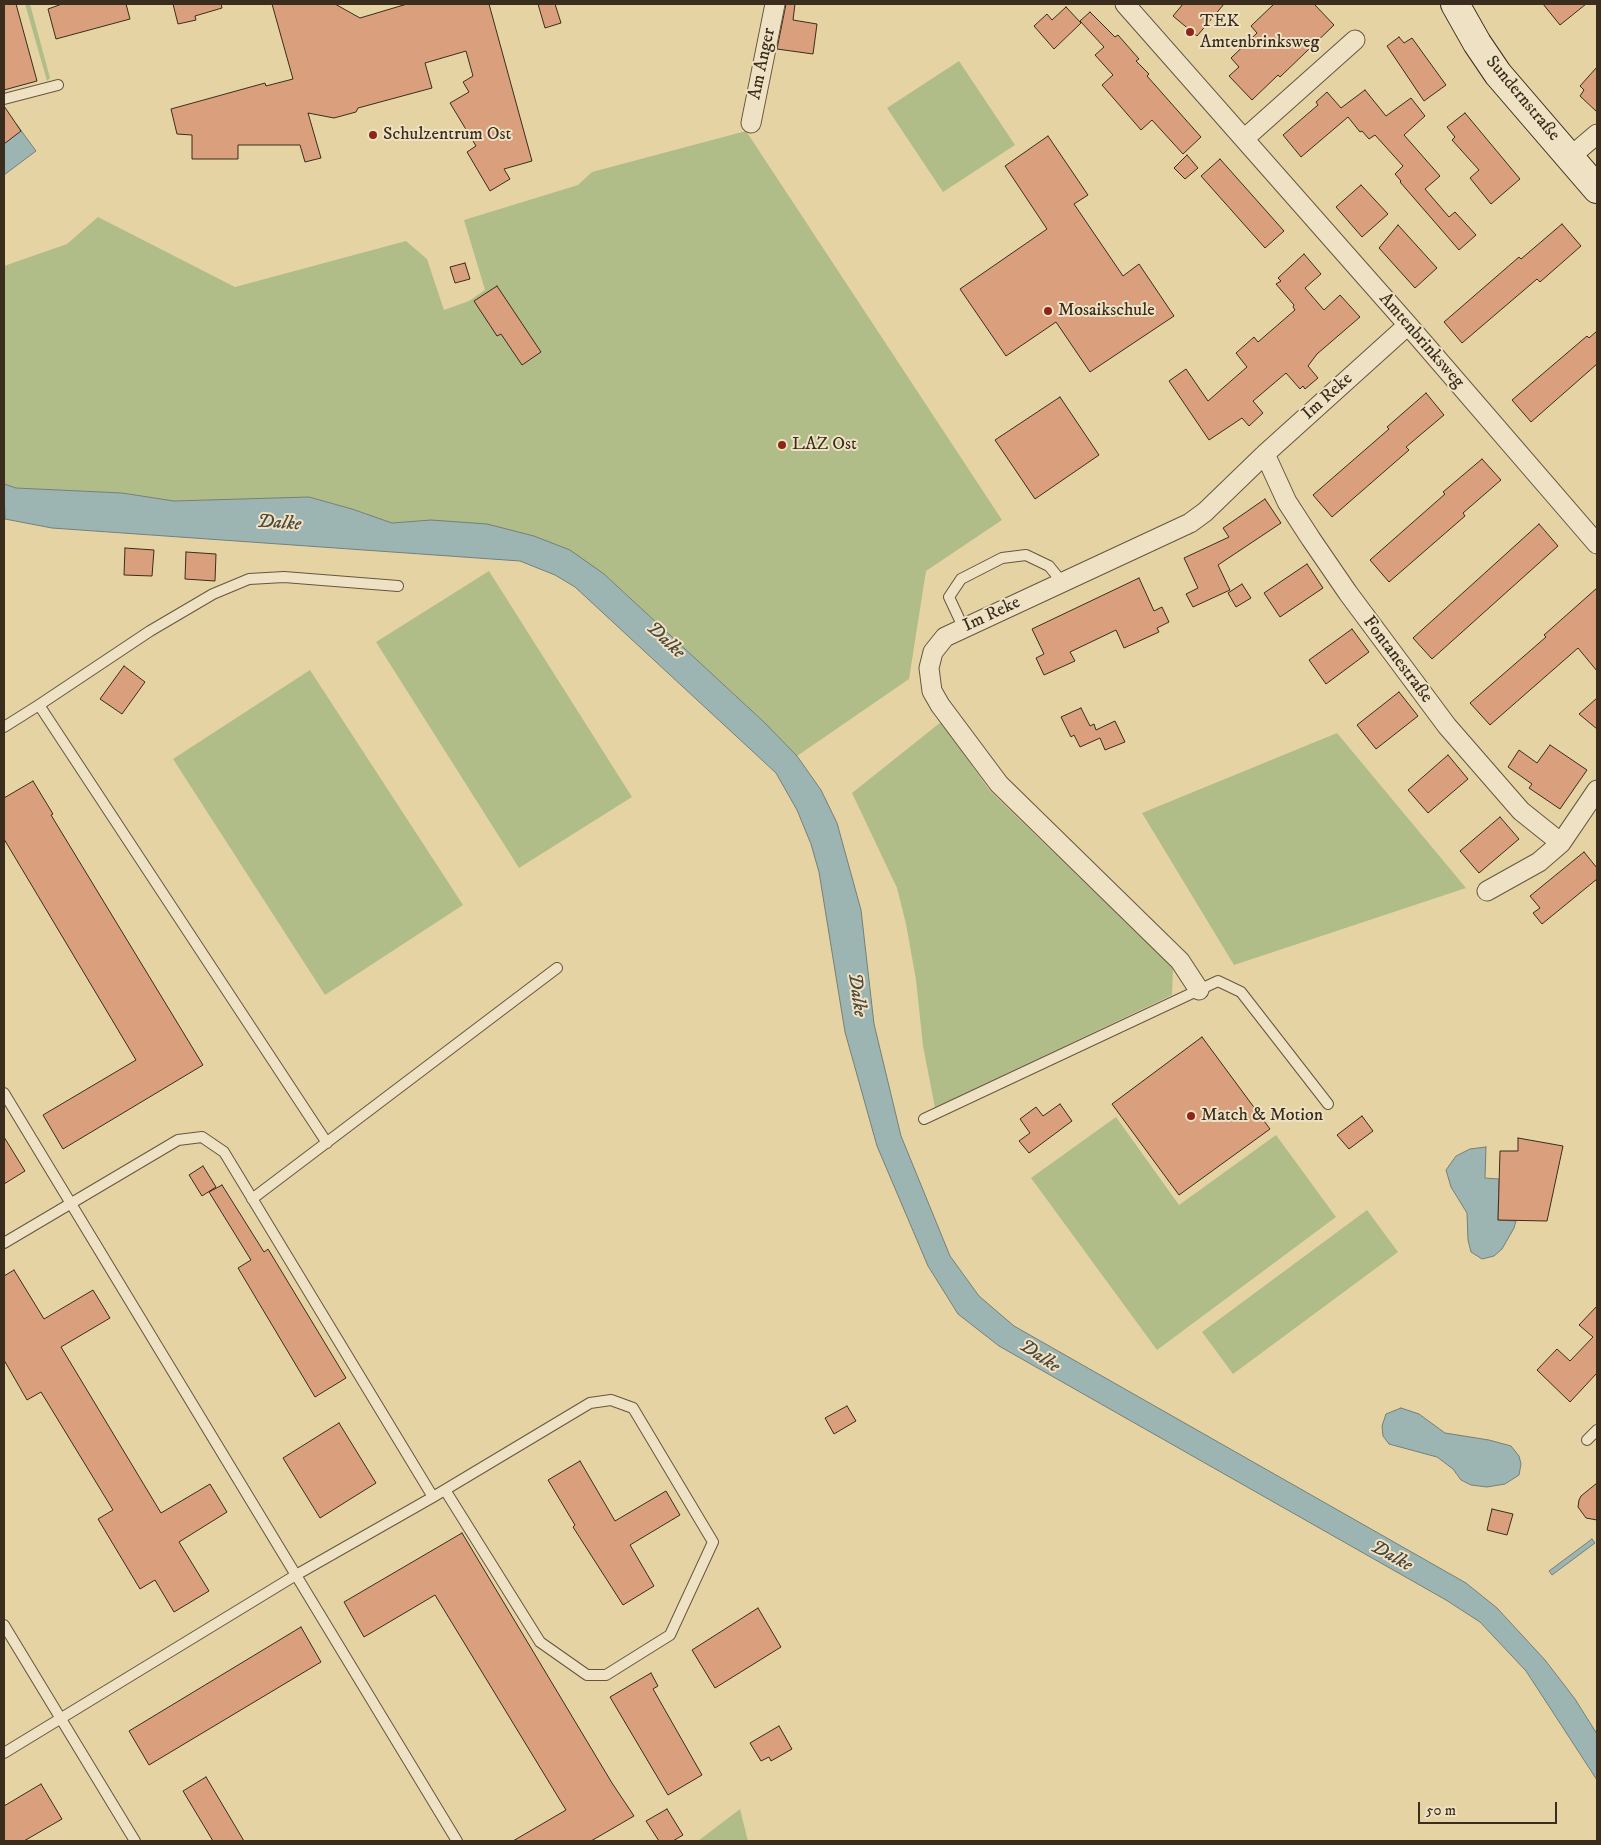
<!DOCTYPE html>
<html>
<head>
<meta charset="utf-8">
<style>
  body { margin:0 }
  #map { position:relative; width:1601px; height:1845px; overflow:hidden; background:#e6d3a4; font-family:"IM FELL DW Pica",serif }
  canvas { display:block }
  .frame { position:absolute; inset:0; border:5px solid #3a2d1d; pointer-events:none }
  .scale { position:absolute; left:1418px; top:1802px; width:139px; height:22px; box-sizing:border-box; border:2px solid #3a2d1d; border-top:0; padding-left:6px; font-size:15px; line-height:18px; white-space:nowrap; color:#3a2d1d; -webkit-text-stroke:4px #efe2c4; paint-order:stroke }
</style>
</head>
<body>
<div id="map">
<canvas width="1601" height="1845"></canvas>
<div class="frame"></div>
<div class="scale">50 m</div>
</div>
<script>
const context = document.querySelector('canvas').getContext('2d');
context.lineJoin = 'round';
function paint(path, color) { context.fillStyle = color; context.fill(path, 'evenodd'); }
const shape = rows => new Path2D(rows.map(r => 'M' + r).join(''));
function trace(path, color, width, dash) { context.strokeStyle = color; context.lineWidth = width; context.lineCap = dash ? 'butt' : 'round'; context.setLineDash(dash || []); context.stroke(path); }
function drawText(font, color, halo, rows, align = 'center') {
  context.font = font + ' "IM FELL DW Pica",serif'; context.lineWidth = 4; context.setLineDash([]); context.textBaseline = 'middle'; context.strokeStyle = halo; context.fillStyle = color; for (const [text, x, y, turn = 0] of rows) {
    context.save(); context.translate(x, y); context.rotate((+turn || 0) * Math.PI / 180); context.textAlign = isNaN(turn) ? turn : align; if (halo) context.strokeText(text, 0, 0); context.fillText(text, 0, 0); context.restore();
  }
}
const green = shape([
  [25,4,30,4,50,78,47,81],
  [959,61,1015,145,943,192,887,108],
  [746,131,1002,520,926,571,909,679,797,756,765,723,604,574,431,520,392,523,352,509,309,497,174,501,122,493,16,488,4,484,4,266,67,244,98,217,235,287,406,241,427,259,444,310,469,301,485,290,464,220,578,185,592,172],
  [489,571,632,797,519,868,376,642],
  [310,670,463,905,325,995,173,759],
  [941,722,990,791,1173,968,1172,995,935,1108,923,1046,916,980,906,924,897,888,852,793],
  [1337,733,1466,888,1234,965,1142,813],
  [1116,1117,1179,1205,1276,1135,1336,1217,1157,1350,1031,1178],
  [1367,1210,1398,1252,1233,1374,1202,1332],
  [740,1809,748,1841,698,1841]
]);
const water = shape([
  [17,125,36,151,4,175,4,134,17,125],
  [4,484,16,488,122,493,174,501,309,497,352,509,392,523,431,520,487,524,534,536,570,550,604,574,765,723,797,756,821,790,837,823,861,910,874,1024,901,1136,950,1256,979,1296,1014,1326,1466,1583,1497,1608,1545,1660,1575,1699,1597,1734,1597,1780,1526,1671,1480,1622,1446,1600,999,1346,958,1314,928,1266,877,1146,845,1032,819,872,811,844,797,810,776,773,575,587,555,575,520,561,52,528,5,519,4,484],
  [1486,1147,1485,1178,1499,1179,1498,1220,1516,1221,1514,1228,1502,1249,1494,1256,1482,1259,1471,1252,1468,1240,1467,1213,1451,1187,1446,1170,1456,1156,1470,1149,1486,1147],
  [1401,1408,1419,1414,1445,1433,1489,1440,1511,1446,1519,1456,1521,1464,1519,1475,1505,1484,1487,1487,1471,1485,1461,1480,1453,1469,1437,1457,1389,1444,1383,1436,1382,1426,1386,1414,1401,1408],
  [1592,1539,1595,1543,1552,1575,1549,1571,1592,1539]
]);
const building = shape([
  [4,4,16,4,37,81,4,90,4,4],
  [62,4,126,4,130,19,56,39,48,9,62,4],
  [173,4,221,4,222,8,195,16,196,20,178,24,173,4],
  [272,4,335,4,360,18,407,4,489,4,532,161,504,169,510,179,490,191,467,152,476,146,450,103,469,92,463,82,473,76,466,51,425,63,432,88,358,108,356,112,334,118,308,113,321,158,305,162,300,145,238,145,238,159,192,159,192,135,177,134,171,109,265,83,266,86,293,79,272,4],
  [538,4,555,4,561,23,545,28,538,4],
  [786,4,795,4,793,20,817,24,813,54,777,49,786,4],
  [1183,4,1224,4,1197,36,1173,16,1183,4],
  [1274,4,1314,4,1334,25,1280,77,1278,75,1252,100,1229,76,1239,67,1231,58,1257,33,1251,26,1274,4],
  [1543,4,1586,4,1560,25,1543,4],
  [1066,7,1081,23,1054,49,1034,26,1047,14,1052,20,1066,7],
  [1090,12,1115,37,1118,35,1139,59,1136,61,1149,74,1147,76,1201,137,1183,154,1152,120,1141,130,1102,85,1113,75,1095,55,1104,47,1080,21,1090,12],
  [1399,37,1404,43,1412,38,1446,85,1424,101,1387,46,1399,37],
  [1597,67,1597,112,1580,96,1584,90,1580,86,1597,67],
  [1365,90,1386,116,1411,98,1425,116,1404,135,1440,176,1425,189,1449,217,1455,212,1476,235,1459,250,1400,182,1401,181,1395,174,1403,166,1375,135,1369,139,1362,131,1360,132,1348,117,1301,157,1283,135,1318,105,1316,102,1327,92,1341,108,1365,90],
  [4,106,21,131,4,144,4,106],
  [1465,113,1520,179,1491,204,1470,178,1479,170,1452,140,1455,137,1447,127,1465,113],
  [1048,136,1088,195,1074,204,1123,276,1139,264,1174,316,1090,372,1056,322,1006,356,960,289,1047,229,1005,166,1048,136],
  [1187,155,1198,168,1185,179,1174,168,1187,155],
  [1220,159,1284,231,1265,248,1201,176,1220,159],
  [1361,185,1388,214,1362,237,1336,207,1361,185],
  [1562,224,1581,246,1540,282,1537,279,1462,343,1444,322,1519,257,1521,259,1562,224],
  [1398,225,1437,268,1415,288,1379,248,1398,225],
  [1304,254,1321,274,1305,288,1324,310,1340,295,1360,317,1317,354,1308,366,1318,378,1305,389,1303,386,1300,389,1286,373,1253,401,1263,413,1249,426,1242,418,1209,440,1169,381,1186,369,1208,401,1247,367,1236,353,1254,337,1258,342,1295,310,1293,307,1294,305,1276,284,1281,281,1278,278,1304,254],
  [465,263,470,279,455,283,450,267,465,263],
  [497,286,541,352,522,365,501,334,497,336,474,301,497,286],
  [1597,331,1597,364,1531,422,1512,400,1587,336,1589,338,1597,331],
  [1426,393,1444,415,1406,447,1409,450,1332,517,1313,495,1389,429,1387,427,1426,393],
  [1060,397,1099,455,1035,499,995,440,1060,397],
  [1482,459,1501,480,1463,513,1465,516,1389,582,1370,560,1445,494,1443,492,1482,459],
  [1265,499,1281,523,1218,565,1230,590,1193,607,1186,594,1198,588,1184,558,1229,537,1223,528,1265,499],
  [1539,524,1558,546,1432,659,1413,638,1539,524],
  [125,548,154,550,152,576,124,575,125,548],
  [186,552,216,554,215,581,185,579,186,552],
  [1307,564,1323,588,1280,617,1264,593,1307,564],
  [1139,578,1154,611,1162,607,1169,622,1157,628,1159,632,1124,648,1116,630,1070,652,1075,661,1044,675,1036,658,1044,654,1032,629,1139,578],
  [1242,584,1251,598,1236,607,1228,593,1242,584],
  [1597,588,1597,671,1578,648,1490,725,1470,703,1546,637,1544,635,1597,588],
  [1352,629,1369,652,1326,684,1309,660,1352,629],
  [124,666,145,682,122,714,100,699,124,666],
  [1399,692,1418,716,1376,749,1357,725,1399,692],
  [1597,698,1597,729,1579,714,1597,698],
  [1081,708,1090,726,1094,724,1096,730,1115,721,1125,742,1105,750,1100,738,1080,747,1074,735,1071,737,1061,717,1081,708],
  [1550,745,1587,770,1560,809,1529,788,1532,784,1508,767,1519,750,1537,763,1550,745],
  [1448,755,1468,779,1428,813,1408,790,1448,755],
  [33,781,53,814,51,815,203,1065,63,1149,43,1115,136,1060,4,839,4,798,33,781],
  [1500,817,1519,839,1479,873,1460,851,1500,817],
  [1584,852,1597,868,1597,879,1542,924,1533,913,1540,908,1530,896,1584,852],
  [1202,1037,1270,1129,1179,1195,1112,1104,1202,1037],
  [1060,1104,1072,1121,1029,1153,1019,1141,1030,1133,1020,1119,1036,1107,1043,1116,1060,1104],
  [1362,1116,1373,1131,1349,1149,1337,1135,1362,1116],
  [4,1137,25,1171,4,1184,4,1137],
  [1518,1138,1563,1146,1547,1221,1498,1220,1500,1151,1518,1151,1518,1138],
  [203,1166,216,1187,202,1196,189,1175,203,1166],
  [222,1185,264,1252,268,1249,346,1378,315,1397,238,1268,251,1260,209,1192,222,1185],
  [14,1270,44,1319,93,1290,110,1318,61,1347,161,1513,210,1484,227,1512,179,1542,209,1591,174,1612,155,1580,140,1589,98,1519,113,1510,41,1392,27,1400,4,1360,4,1276,14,1270],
  [1597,1306,1597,1373,1570,1402,1537,1370,1557,1349,1570,1361,1593,1337,1579,1325,1597,1306],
  [847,1406,856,1421,834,1434,825,1418,847,1406],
  [339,1423,376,1483,320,1518,283,1458,339,1423],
  [580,1461,615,1521,666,1491,680,1515,630,1545,654,1586,623,1605,573,1527,575,1525,548,1480,580,1461],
  [1597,1483,1597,1520,1586,1518,1578,1507,1579,1500,1581,1496,1597,1483],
  [1492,1509,1513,1514,1507,1535,1487,1530,1492,1509],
  [462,1533,612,1783,634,1816,591,1841,513,1841,566,1810,435,1595,364,1637,344,1602,462,1533],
  [758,1608,781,1647,715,1688,692,1650,758,1608],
  [301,1627,321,1662,149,1765,129,1731,301,1627],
  [651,1673,658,1686,653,1689,702,1775,668,1795,610,1697,651,1673],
  [779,1726,792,1749,771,1761,769,1757,761,1761,750,1743,779,1726],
  [206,1777,244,1841,213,1841,183,1791,206,1777],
  [41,1784,62,1819,24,1841,4,1841,4,1806,41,1784],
  [667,1809,683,1835,673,1841,659,1841,646,1821,667,1809]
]);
const lane = shape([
  [4,99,58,85],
  [964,629,949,597,961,579,1002,558,1026,555,1049,566,1062,582],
  [39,705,150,631,213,594,249,579,284,577,398,586],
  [4,727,39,705,327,1143],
  [4,1093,457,1841],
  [924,1119,1218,981,1241,992,1328,1104],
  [252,1199,557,968],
  [4,1243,178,1140,202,1137,224,1152,433,1497],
  [1587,1440,1597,1430],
  [4,1625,135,1841],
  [4,1753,296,1575,433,1497,590,1403,611,1400,633,1408,713,1542,670,1635,606,1675,587,1675,540,1642,445,1490]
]);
const street = shape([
  [1125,4,1408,325,1597,544],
  [751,123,775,4],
  [1244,139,1355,40],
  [1570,157,1597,134],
  [1265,454,1287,502,1311,539,1348,593,1447,726,1521,811,1561,843],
  [1487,891,1539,862,1561,843,1597,790],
  [1199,990,1180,961,999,784,940,705,932,691,929,668,933,652,945,637,1190,523,1205,512,1265,454,1408,325]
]);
const secondary = shape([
  [1455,4,1477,43,1498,74,1597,189]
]);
const markers = [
  [1190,32,5,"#8f2418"],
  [373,135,5,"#8f2418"],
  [1048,311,5,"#8f2418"],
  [782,445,5,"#8f2418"],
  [1191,1116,5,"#8f2418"]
];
const poiNames = [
  ["TEK",1200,22],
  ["Amtenbrinksweg",1200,43],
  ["Schulzentrum Ost",383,135],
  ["Mosaikschule",1058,311],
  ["LAZ Ost",792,445],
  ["Match & Motion",1201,1116]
];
const streetNames = [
  ["Am Anger",763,64,-78],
  ["Sundernstraße",1522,99,50],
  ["Amtenbrinksweg",1421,341,49],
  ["Im Reke",1328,397,-42],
  ["Im Reke",992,615,-25],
  ["Fontanestraße",1397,660,53]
];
const waterNames = [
  ["Dalke",279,524,4],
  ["Dalke",665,641,43],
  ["Dalke",856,995,82],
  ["Dalke",1039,1357,34],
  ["Dalke",1391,1557,29]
];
paint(green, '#b1bd88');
paint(water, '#9cb5b2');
trace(water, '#757f76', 1);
paint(building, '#da9f7c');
trace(building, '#3a2d1d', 1);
trace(lane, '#65563f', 12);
trace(street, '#65563f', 21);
trace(secondary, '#3a2d1d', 30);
trace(lane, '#efe2c4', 10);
trace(street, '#efe2c4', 19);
trace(secondary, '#efe2c4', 28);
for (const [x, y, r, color] of markers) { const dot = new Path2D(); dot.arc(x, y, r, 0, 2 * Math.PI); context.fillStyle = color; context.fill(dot); trace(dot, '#efe2c4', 2); }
drawText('18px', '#3a2d1d', '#efe2c4', poiNames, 'left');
drawText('18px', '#3a2d1d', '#efe2c4', streetNames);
drawText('italic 19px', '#4e483b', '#efe2c4', waterNames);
</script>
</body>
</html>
